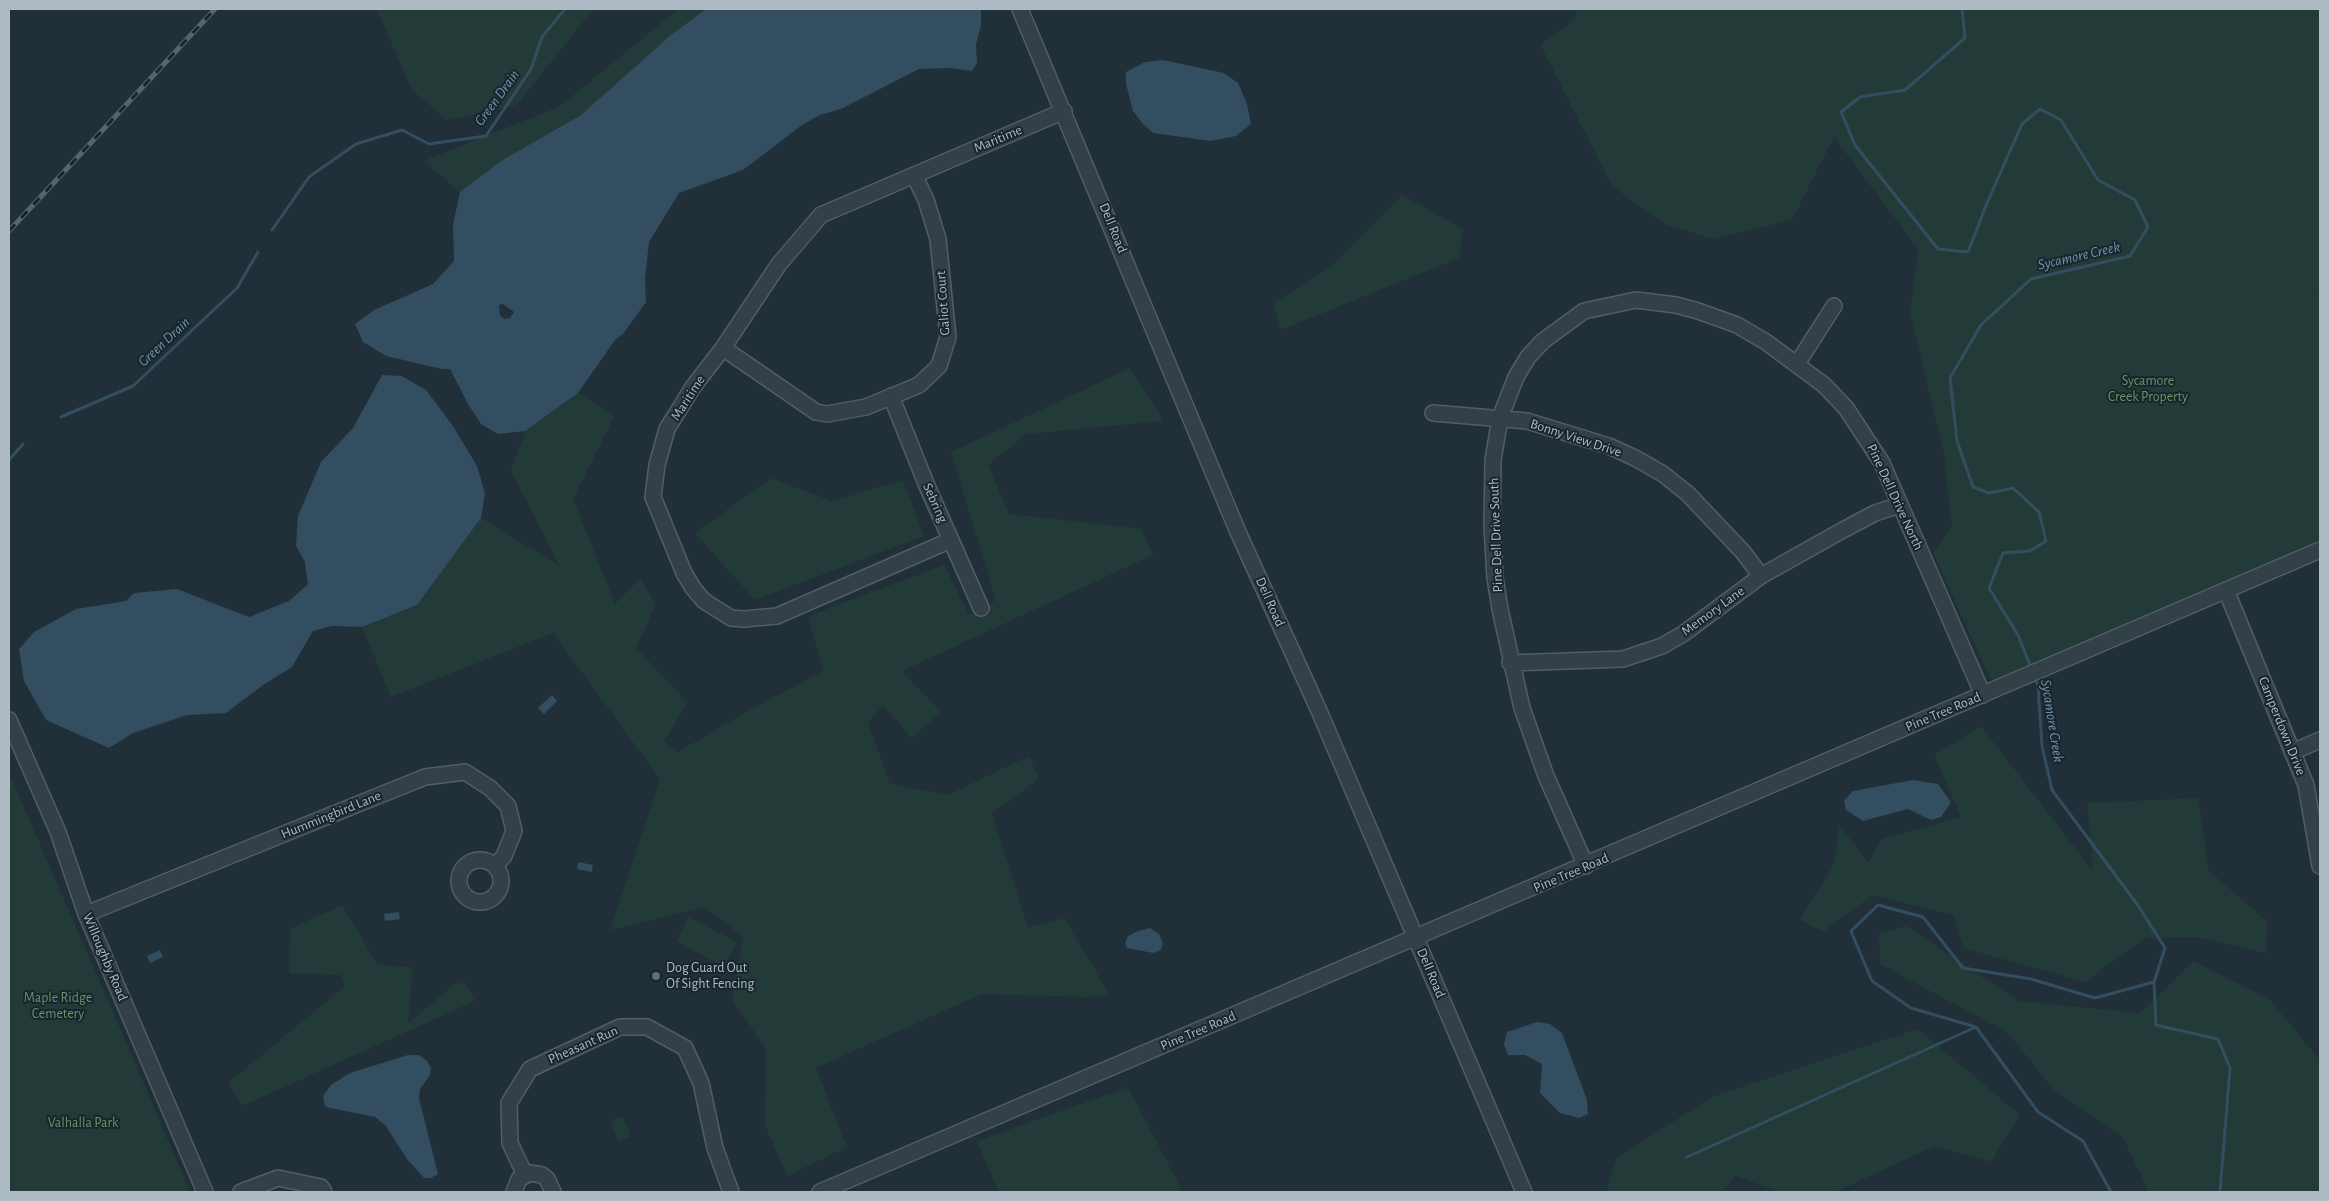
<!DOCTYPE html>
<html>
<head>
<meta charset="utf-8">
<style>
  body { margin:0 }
  #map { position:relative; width:2329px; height:1201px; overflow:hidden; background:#202f38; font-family:"Alegreya Sans",sans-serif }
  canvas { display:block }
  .frame { position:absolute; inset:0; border:10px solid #aebbc5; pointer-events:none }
</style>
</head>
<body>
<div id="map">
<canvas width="2329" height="1201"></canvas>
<div class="frame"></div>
</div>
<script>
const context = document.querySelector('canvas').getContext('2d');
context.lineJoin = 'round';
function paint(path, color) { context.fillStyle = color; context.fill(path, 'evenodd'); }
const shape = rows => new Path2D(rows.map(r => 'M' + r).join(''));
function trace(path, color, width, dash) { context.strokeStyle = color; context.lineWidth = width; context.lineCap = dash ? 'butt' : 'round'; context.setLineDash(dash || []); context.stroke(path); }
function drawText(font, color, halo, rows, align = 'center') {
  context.font = font + ' "Alegreya Sans",sans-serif'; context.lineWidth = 4; context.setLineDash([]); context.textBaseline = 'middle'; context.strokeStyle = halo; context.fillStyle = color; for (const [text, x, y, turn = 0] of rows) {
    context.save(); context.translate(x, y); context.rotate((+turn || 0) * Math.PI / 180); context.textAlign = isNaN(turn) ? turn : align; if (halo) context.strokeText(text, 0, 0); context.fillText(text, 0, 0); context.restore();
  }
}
const green = shape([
  [377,9,593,9,517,105,447,120,411,89],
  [678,9,706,9,671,35,581,115,504,159,460,192,423,161,559,107],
  [1577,9,2320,9,2320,292,2318,292,2320,297,2320,541,2282,557,2284,561,1993,684,1933,553,1952,526,1944,454,1910,312,1918,249,1834,137,1792,220,1714,239,1664,224,1612,186,1540,44,1574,20],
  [1402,195,1463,229,1459,258,1281,330,1273,303,1332,266],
  [1130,368,1164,421,1026,434,988,465,1009,514,1142,529,1153,555,902,671,941,712,912,738,883,705,868,723,890,784,948,795,1029,756,1039,779,992,813,1028,927,1064,918,1110,995,1085,997,982,994,816,1068,847,1147,787,1176,765,1125,766,1049,732,999,743,937,705,907,610,930,660,779,553,633,391,697,362,627,417,605,481,518,560,566,511,471,525,431,578,393,615,415,573,499,615,604,640,579,656,604,636,648,688,703,664,741,678,752,748,711,823,671,808,616,944,565,969,615,996,600,951,452],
  [771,478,832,501,903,480,924,536,755,600,695,533],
  [1981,726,2093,871,2087,803,2198,798,2209,871,2267,921,2266,953,2196,937,2145,938,2085,982,1963,948,1953,915,1873,895,1823,932,1800,920,1834,864,1839,824,1868,863,1882,839,1961,817,1934,755],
  [9,773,122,1033,190,1192,9,1192],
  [342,905,378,965,413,967,408,1023,455,984,465,982,475,1001,242,1106,228,1083,345,986,341,975,289,973,290,929],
  [689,917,737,942,724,967,676,941],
  [1906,926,2018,1001,2140,1013,2193,961,2269,999,2320,1060,2320,1192,2149,1192,2123,1138,2054,1090,2008,1033,1880,964,1879,934],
  [1918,1029,2020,1115,1991,1162,1934,1146,1836,1192,1779,1192,1736,1176,1722,1192,1606,1192,1616,1159,1711,1097],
  [1128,1087,1183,1192,999,1192,977,1141],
  [623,1116,631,1137,618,1142,610,1121]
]);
const water = shape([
  [706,9,981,9,981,26,976,44,977,63,972,71,950,68,919,69,841,109,820,115,802,125,743,170,679,193,649,242,645,279,646,302,623,334,615,340,578,393,525,431,498,434,481,424,468,404,450,369,442,369,386,356,363,342,355,324,374,310,433,284,454,261,453,225,460,192,504,159,581,115,671,35],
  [503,304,514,312,510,318,504,319,500,315,499,305],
  [1163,60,1224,73,1238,83,1247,104,1251,124,1236,136,1211,141,1153,133,1143,124,1133,111,1126,84,1126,72,1145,62],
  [382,375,402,376,426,390,453,426,477,466,485,493,481,518,417,605,362,627,332,626,313,631,292,667,263,685,226,713,187,715,133,733,109,748,46,720,24,681,19,649,34,632,76,609,126,601,134,593,177,589,249,617,289,601,308,584,305,562,296,546,298,516,321,462,353,428],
  [552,695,557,701,544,714,538,708],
  [1913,780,1938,784,1951,802,1941,817,1931,820,1908,809,1863,821,1846,810,1844,801,1853,791],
  [578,862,593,865,592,872,577,869],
  [399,912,400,919,385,921,384,914],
  [1150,928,1159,934,1163,943,1161,950,1153,953,1127,948,1125,943,1128,936,1138,931],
  [160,950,163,957,150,963,147,956],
  [1537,1022,1550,1024,1562,1033,1587,1100,1588,1114,1579,1118,1560,1113,1540,1093,1542,1064,1525,1055,1508,1055,1504,1044,1507,1032],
  [408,1055,419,1055,427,1061,431,1068,430,1075,420,1089,419,1098,438,1174,431,1178,424,1178,407,1159,385,1125,375,1117,330,1108,325,1106,323,1096,331,1085,350,1073]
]);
const stream = shape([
  [1962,9,1965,38,1905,90,1860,97,1841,112,1855,145,1938,249,1968,252,1987,203,2022,124,2040,109,2061,120,2098,180,2135,200,2148,227,2130,256,2031,279,1981,325,1950,378,1957,441,1973,487,1989,493,2013,488,2039,512,2046,541,2030,551,2003,553,1989,588,2018,635,2031,668],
  [272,230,309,177,356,144,402,130,429,144,486,136,531,69,542,37,565,9],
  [61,417,133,386,237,288,258,252],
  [9,460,23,444],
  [2034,677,2038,685,2042,746,2052,790,2137,904,2165,948,2154,982,2095,998,2031,979,1963,968,1923,917,1878,905,1851,931,1872,981,1911,1008,1976,1027,2038,1112,2083,1141,2111,1192],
  [2154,982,2156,1025,2218,1039,2230,1068,2220,1192],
  [1687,1157,1976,1027]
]);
const minor = shape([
  [1020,9,1238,532,1320,713,1524,1192],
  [723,348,816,412,827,414,866,407,919,385,939,366,948,337,938,239,926,200,914,175],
  [1797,364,1834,306],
  [891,396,927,486,981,608],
  [1433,413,1527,421,1609,446,1637,459,1663,474,1688,494,1743,552,1761,576],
  [951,540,777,616,744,619,731,618,704,601,693,588,684,573,653,497,657,465,667,429,693,387,723,348,779,264,821,215,1064,111],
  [2226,590,2306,785,2320,866],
  [1510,663,1623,659,1662,646,1683,634,1761,576,1843,530,1875,513,1900,505],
  [9,720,58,832,86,914,205,1192],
  [2292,752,2320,740],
  '459 881a21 21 0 1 1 42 0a21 21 0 1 1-42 0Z',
  [1586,866,1546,776,1522,708,1500,609,1495,578,1492,526,1493,460,1500,418,1516,377,1528,357,1543,341,1584,311,1636,300,1676,305,1698,311,1737,325,1766,342,1824,385,1846,408,1882,463,1983,695],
  [86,914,425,777,465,772,490,788,508,806,514,831,504,856,495,866],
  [525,1175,510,1143,509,1103,530,1069,620,1027,647,1027,685,1048,701,1083,715,1148,731,1192],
  [241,1192,278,1178,321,1187,324,1192],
  [514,1192,519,1179,530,1173,542,1175,547,1179,553,1192],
  [820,1192,2320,550]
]);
const rail = shape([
  [9,231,215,9]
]);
const markers = [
  [656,976,5,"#5c6f8a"]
];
const streetNames = [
  ["Maritime",998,139,-23],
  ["Dell Road",1113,228,68],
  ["Galiot Court",943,303,-94],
  ["Maritime",688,398,-57],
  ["Bonny View Drive",1576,438,18],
  ["Pine Dell Drive North",1895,497,65],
  ["Sebring",935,503,66],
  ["Pine Dell Drive South",1496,535,-92],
  ["Dell Road",1270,602,66],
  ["Memory Lane",1713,611,-36],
  ["Pine Tree Road",1943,712,-23],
  ["Camperdown Drive",2282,726,68],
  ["Hummingbird Lane",331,815,-22],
  ["Pine Tree Road",1571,873,-23],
  ["Willoughby Road",105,957,67],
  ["Dell Road",1431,973,67],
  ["Pine Tree Road",1198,1031,-23],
  ["Pheasant Run",583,1045,-24]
];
const parkNames = [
  ["Sycamore",2148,381],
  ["Creek Property",2148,397],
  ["Maple Ridge",58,998],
  ["Cemetery",58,1014],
  ["Valhalla Park",83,1123]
];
const poiNames = [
  ["Dog Guard Out",666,968],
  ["Of Sight Fencing",666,984]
];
const waterNames = [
  ["Green Drain",497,98,-54],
  ["Sycamore Creek",2079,256,-13],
  ["Green Drain",164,342,-43],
  ["Sycamore Creek",2052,721,81]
];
paint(green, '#233b38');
paint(water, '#334e60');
trace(stream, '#334e60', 3);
trace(minor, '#515e66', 18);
trace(minor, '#334048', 15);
trace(rail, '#556570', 5);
trace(rail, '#19252d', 3, [9]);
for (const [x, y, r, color] of markers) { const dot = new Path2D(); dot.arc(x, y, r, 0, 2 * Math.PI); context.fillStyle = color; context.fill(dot); trace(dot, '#19252d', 2); }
drawText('14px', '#aebbc5', '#19252d', streetNames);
drawText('14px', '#659666', '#19252d', parkNames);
drawText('14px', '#aebbc5', '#19252d', poiNames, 'left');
drawText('italic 15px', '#6e93aa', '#19252d', waterNames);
</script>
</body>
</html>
